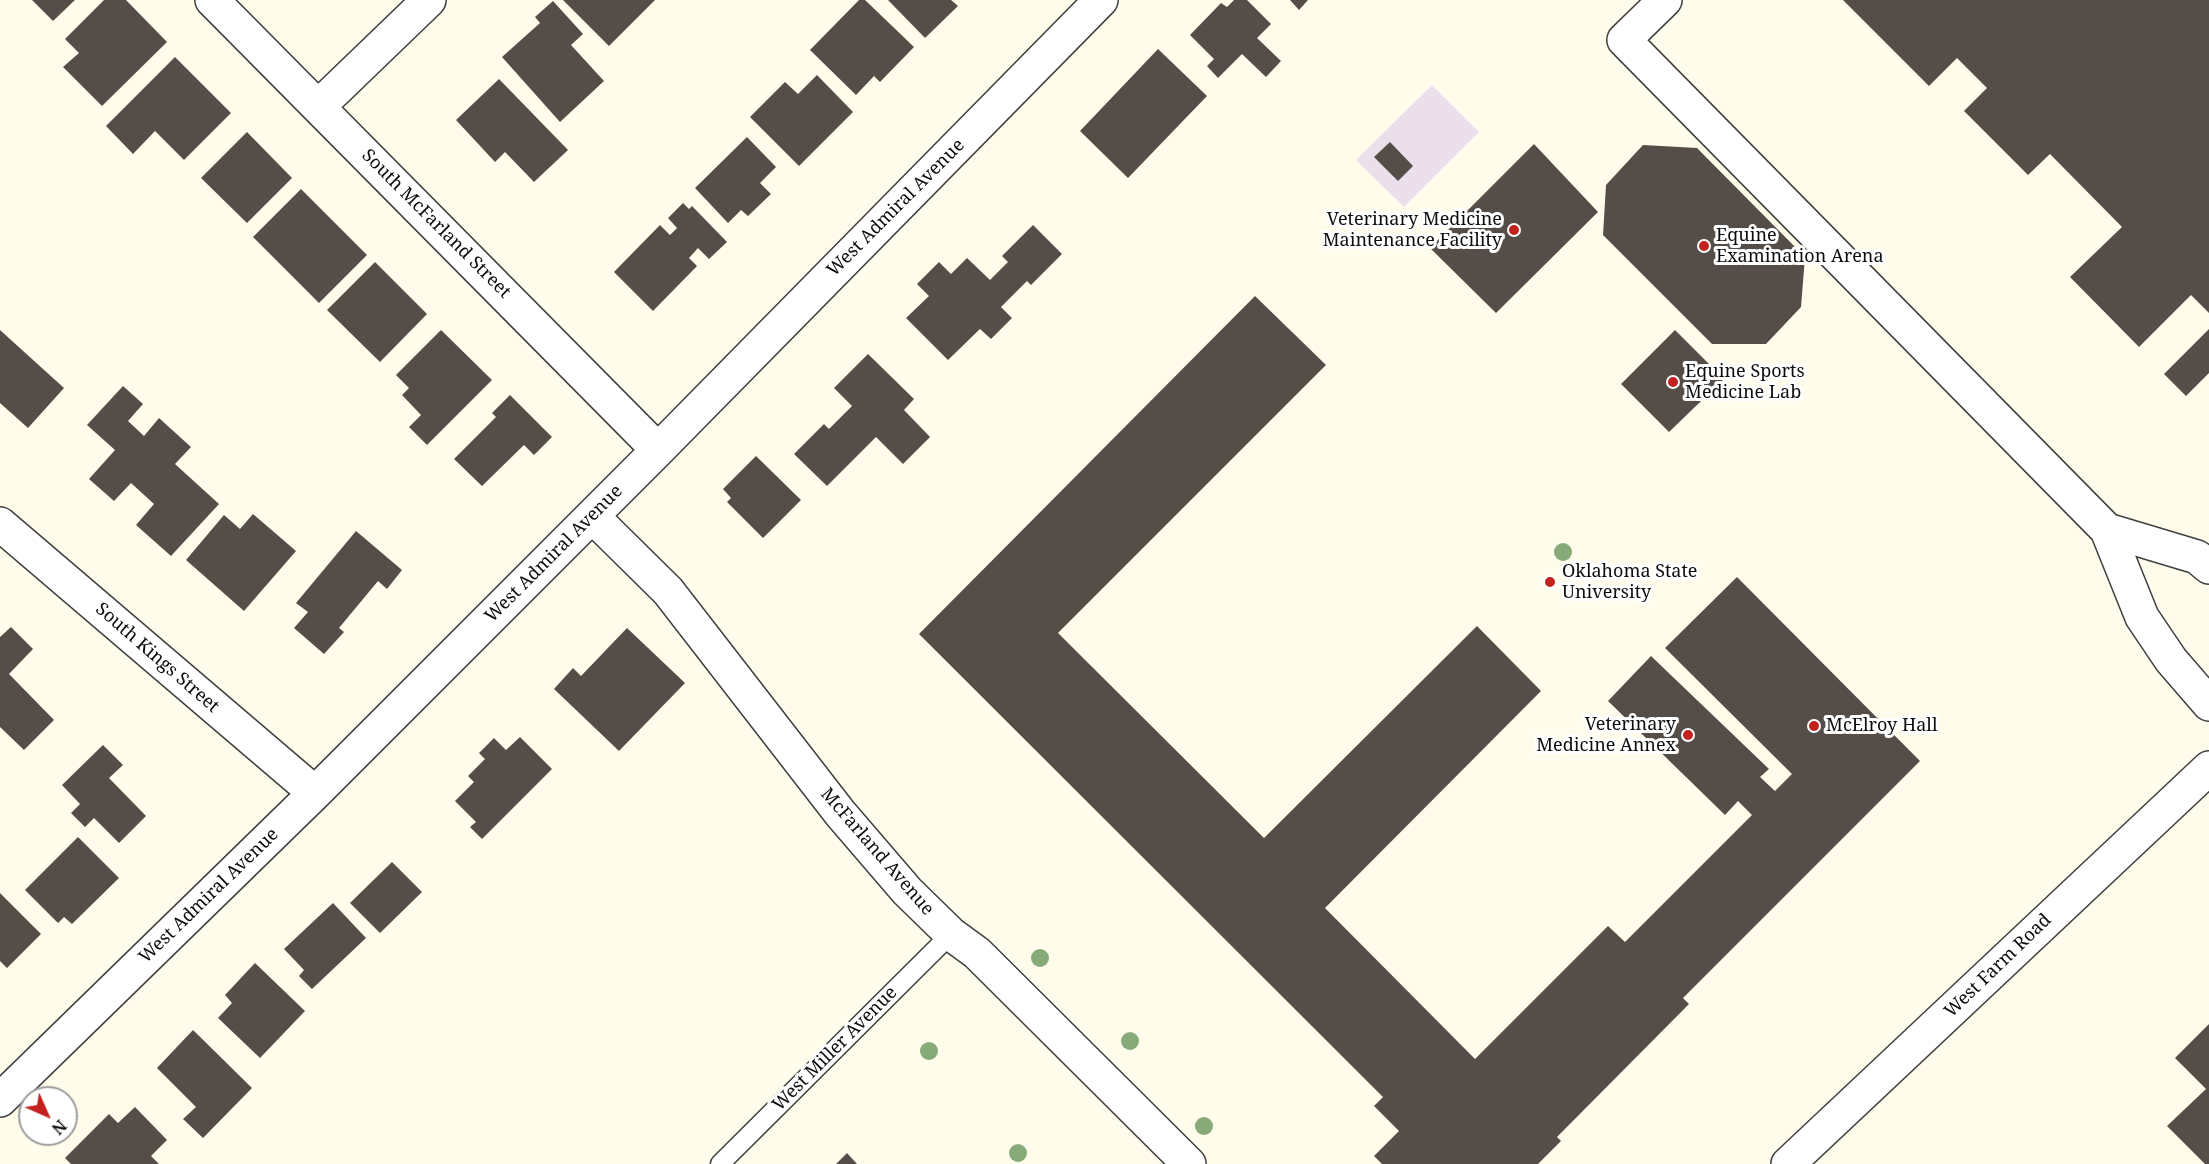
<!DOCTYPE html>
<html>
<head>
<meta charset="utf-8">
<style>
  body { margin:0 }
  #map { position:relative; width:2209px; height:1164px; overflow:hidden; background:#fffceb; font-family:"Noto Serif",serif }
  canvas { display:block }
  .north { position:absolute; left:18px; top:1086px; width:60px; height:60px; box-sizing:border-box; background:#fff; border:2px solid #9e9e9e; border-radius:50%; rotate:135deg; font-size:16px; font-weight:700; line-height:24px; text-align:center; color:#0c0c0c }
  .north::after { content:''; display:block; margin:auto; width:21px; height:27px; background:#c3211d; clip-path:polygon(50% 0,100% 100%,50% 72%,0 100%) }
</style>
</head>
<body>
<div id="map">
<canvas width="2209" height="1164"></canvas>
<div class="north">N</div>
</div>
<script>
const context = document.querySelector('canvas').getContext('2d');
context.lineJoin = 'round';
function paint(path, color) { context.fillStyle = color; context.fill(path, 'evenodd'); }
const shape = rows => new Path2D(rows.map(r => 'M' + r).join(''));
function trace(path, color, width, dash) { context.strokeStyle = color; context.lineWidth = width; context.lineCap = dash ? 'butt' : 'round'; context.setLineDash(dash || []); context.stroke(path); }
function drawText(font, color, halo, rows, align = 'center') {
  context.font = font + ' "Noto Serif",serif'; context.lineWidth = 6; context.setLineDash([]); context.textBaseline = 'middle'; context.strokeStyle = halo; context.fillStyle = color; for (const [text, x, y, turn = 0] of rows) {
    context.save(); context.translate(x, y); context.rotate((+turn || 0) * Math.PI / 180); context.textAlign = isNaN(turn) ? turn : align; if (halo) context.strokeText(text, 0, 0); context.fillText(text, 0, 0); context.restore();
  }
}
const industrial = shape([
  [1432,85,1479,132,1404,207,1356,160]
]);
const building = shape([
  [32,0,75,0,53,21],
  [104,0,126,0,167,42,102,106,63,67,79,53,65,39],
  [563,0,655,0,609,46],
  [859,0,865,0,914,47,880,82,874,76,856,95,810,50],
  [888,0,951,0,958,6,925,38],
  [1234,0,1247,0,1271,24,1257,38,1281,61,1266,77,1242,54,1218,78,1207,66,1214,59,1190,35,1221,3,1227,7],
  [1290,0,1308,0,1299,10],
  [1843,0,2209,0,2209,313,2191,295,2139,347,2070,277,2122,227,2050,154,2028,175,1964,111,1987,88,1957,58,1929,86],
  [553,1,583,34,571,45,604,81,560,122,502,57,540,23,535,17],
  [1158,49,1207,96,1128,178,1080,131],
  [175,57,231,113,184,160,155,131,133,154,106,126],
  [817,75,853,112,799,166,750,117,785,82,798,94],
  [499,79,568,150,534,182,505,152,495,162,456,120],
  [247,132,292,178,247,223,201,178],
  [747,137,776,167,760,183,771,194,748,216,741,210,728,223,695,188],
  [1390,142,1413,166,1398,181,1374,157],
  [1534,144,1598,212,1496,313,1430,248],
  [1643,145,1697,148,1805,257,1801,307,1766,344,1712,344,1603,235,1606,185],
  [301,189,367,255,319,303,253,237],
  [683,203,689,209,692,206,727,242,709,259,698,248,689,258,697,266,653,311,614,272,660,225,670,235,677,228,668,218],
  [1033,225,1062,254,1031,285,1027,281,1001,307,1012,318,991,339,980,329,948,360,906,318,929,296,917,284,939,262,951,274,967,258,990,280,1008,262,1002,256],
  [375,262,427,314,380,362,327,310],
  [1255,296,1326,365,1058,633,1264,838,1477,626,1541,691,1325,908,1475,1059,1608,926,1625,942,1752,815,1738,801,1725,815,1608,701,1651,656,1769,769,1760,777,1775,791,1792,774,1665,648,1737,577,1920,761,1683,998,1689,1004,1557,1137,1561,1141,1538,1164,1382,1164,1374,1156,1399,1131,1374,1106,1383,1097,919,634],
  [2209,329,2209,373,2186,396,2164,374],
  [0,330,64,388,28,428,0,403],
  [441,330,492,380,427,445,409,427,421,415,402,395,409,388,396,375],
  [1675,330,1724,379,1669,432,1621,384],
  [868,354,914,399,904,410,930,437,903,464,876,437,827,486,794,454,824,424,829,429,852,406,834,388],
  [123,386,143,404,128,421,144,436,159,418,191,447,175,464,219,504,171,556,136,525,154,504,131,483,114,501,89,479,115,450,87,425],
  [510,395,552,437,534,455,524,445,482,486,454,459,496,417,492,413],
  [756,456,801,500,763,538,727,502,731,498,723,489],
  [253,514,296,551,244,611,186,560,224,515,240,529],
  [356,531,402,570,387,589,378,581,339,628,344,632,324,654,294,628,308,612,296,603],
  [11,627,33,649,9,674,54,720,24,750,0,727,0,637],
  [627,628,685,683,619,751,554,689,573,668,581,676],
  [520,737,552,769,482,839,470,827,476,822,455,801,474,782,468,776,485,759,479,753,494,738,506,750],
  [103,745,123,765,109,778,146,816,119,843,94,818,85,827,71,813,80,804,62,785],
  [78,837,119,878,72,924,64,917,58,923,25,890],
  [392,862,422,892,380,933,350,903],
  [0,893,41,934,7,968,0,961],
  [333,903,366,938,312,989,299,976,304,970,284,949],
  [255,963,305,1011,260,1058,218,1018,232,1003,225,995],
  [2209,1024,2209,1164,2205,1164,2167,1126,2206,1089,2175,1058],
  [193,1030,252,1088,203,1138,183,1119,196,1107,157,1068],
  [135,1107,167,1140,151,1156,159,1164,71,1164,65,1158,109,1114,118,1123],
  [847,1153,857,1164,836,1164]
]);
const service = shape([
  [720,1164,951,934]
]);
const minor = shape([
  [212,0,658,450],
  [1665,0,1624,40,2107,530,2142,617,2171,660,2209,704],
  [319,106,429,0],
  [592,516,668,591,840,813,907,891,951,934,977,953,1189,1164],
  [0,524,315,793],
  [2107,530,2197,557,2209,567],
  [0,1100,315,793,658,450,1101,0]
]);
const tertiary = shape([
  [1788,1164,2209,768]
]);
const trees = [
  [1563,552],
  [1040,958],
  [1130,1041],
  [929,1051],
  [1204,1126],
  [1018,1153]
];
const markers = [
  [1514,230,6,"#c3211d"],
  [1704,246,6,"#c3211d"],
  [1673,382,6,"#c3211d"],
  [1550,582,6,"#c3211d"],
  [1814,726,6,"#c3211d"],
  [1688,735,6,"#c3211d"]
];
const streetNames = [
  ["West Admiral Avenue",896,208,-45],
  ["South McFarland Street",436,224,45],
  ["West Admiral Avenue",554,554,-45],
  ["South Kings Street",157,658,41],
  ["McFarland Avenue",877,852,49],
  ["West Admiral Avenue",209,896,-44],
  ["West Farm Road",1998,966,-44],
  ["West Miller Avenue",835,1049,-45]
];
const poiNames = [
  ["Veterinary Medicine",1502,220,"right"],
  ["Maintenance Facility",1502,241,"right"],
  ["Equine",1716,236],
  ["Examination Arena",1716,257],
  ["Equine Sports",1685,372],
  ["Medicine Lab",1685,393],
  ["Oklahoma State",1562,572],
  ["University",1562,593],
  ["Veterinary",1676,725,"right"],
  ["Medicine Annex",1676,746,"right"],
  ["McElroy Hall",1826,726]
];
paint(industrial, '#ebdfec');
paint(building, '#554e48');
trace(service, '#3f3f3f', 21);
trace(minor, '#3f3f3f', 36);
trace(tertiary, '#3f3f3f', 36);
trace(service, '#fff', 18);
trace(minor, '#fff', 33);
trace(tertiary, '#fff', 33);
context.fillStyle = '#86aa78';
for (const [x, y] of trees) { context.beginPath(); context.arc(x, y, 9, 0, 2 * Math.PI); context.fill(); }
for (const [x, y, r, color] of markers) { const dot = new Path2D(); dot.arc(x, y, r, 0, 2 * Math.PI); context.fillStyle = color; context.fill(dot); trace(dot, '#fff', 2); }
drawText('18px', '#0c0c0c', '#fff', streetNames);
drawText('18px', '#0c0c0c', '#fff', poiNames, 'left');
</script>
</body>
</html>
